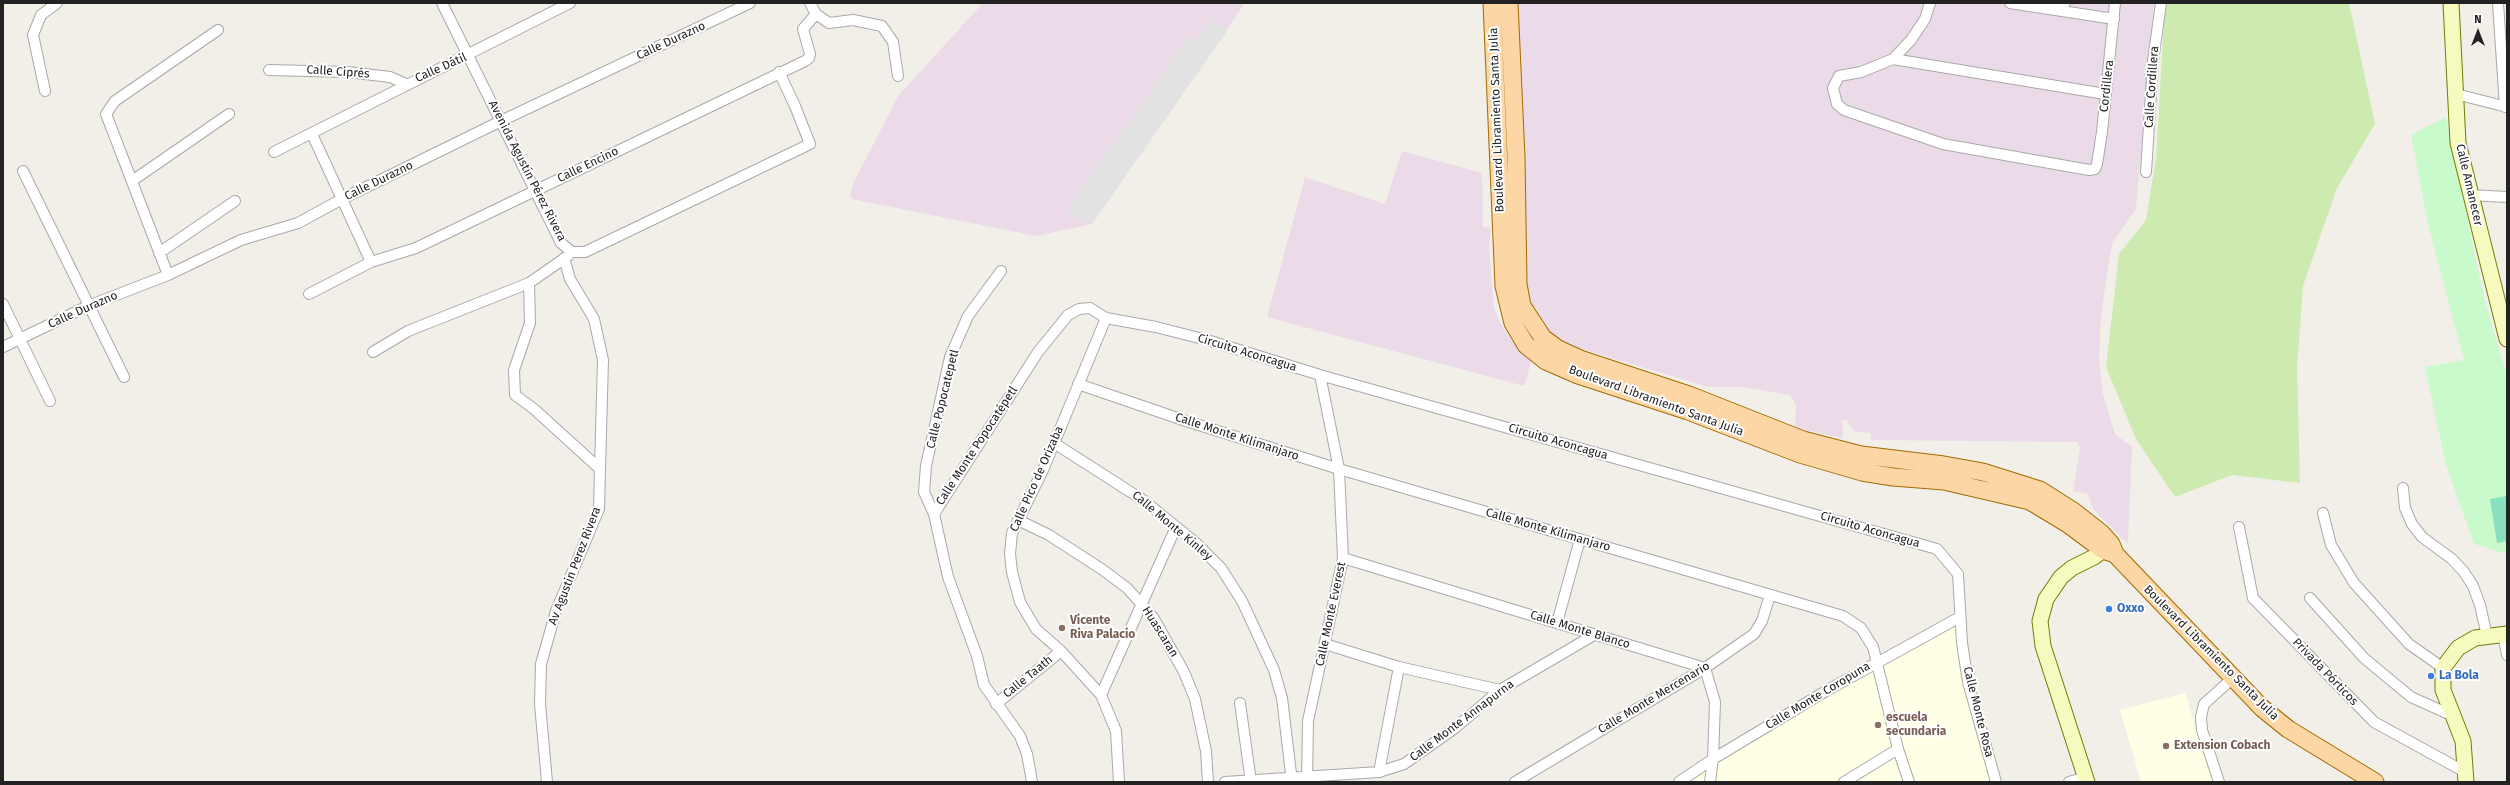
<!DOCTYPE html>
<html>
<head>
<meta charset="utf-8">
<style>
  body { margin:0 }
  #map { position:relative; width:2510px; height:785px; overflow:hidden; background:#f2efe9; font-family:"Fira Sans",sans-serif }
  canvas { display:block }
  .frame { position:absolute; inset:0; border:4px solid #222; pointer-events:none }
  .north { position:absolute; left:2458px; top:12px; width:40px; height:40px; -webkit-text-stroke:3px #fff; paint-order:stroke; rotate:0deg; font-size:11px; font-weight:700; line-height:16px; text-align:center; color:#222 }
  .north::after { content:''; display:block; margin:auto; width:14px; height:18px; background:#222; clip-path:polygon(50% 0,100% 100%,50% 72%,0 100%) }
</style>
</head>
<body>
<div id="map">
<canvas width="2510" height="785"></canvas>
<div class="frame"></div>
<div class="north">N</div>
</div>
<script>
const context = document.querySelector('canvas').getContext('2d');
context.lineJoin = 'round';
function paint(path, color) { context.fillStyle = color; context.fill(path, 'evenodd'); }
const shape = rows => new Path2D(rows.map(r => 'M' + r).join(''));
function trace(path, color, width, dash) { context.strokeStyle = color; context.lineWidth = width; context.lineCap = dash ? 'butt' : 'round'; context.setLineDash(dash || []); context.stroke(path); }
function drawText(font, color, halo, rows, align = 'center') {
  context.font = font + ' "Fira Sans",sans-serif'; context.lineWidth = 4; context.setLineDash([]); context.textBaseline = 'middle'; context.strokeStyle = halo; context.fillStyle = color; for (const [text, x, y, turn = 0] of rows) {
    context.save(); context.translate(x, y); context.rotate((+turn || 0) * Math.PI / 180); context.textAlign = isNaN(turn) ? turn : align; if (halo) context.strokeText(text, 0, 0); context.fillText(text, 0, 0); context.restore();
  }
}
const industrial = shape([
  [983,3,1245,3,1092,224,1036,236,852,199,850,195,853,184,898,96],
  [1516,3,2154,3,2136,209,2112,243,2101,314,2099,360,2103,394,2115,434,2132,447,2128,544,2093,509,2088,494,2073,491,2080,448,2077,442,1871,440,1871,433,1856,432,1850,426,1847,420,1842,420,1843,438,1795,428,1796,404,1790,395,1742,387,1708,387,1578,348,1562,342,1547,329,1530,303,1527,287],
  [1402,151,1482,173,1483,227,1491,228,1489,249,1494,308,1502,326,1513,342,1532,359,1524,386,1267,317,1305,177,1385,204]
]);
const education = shape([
  [1960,617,2000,782,1679,782],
  [2185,693,2212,782,2141,782,2120,710]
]);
const grass = shape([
  [2165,3,2349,3,2375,124,2337,188,2303,286,2297,368,2300,483,2232,475,2175,497,2136,439,2106,367,2119,254,2146,220,2156,159]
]);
const park = shape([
  [2446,117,2484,298,2507,377,2507,554,2474,544,2446,465,2425,367,2464,360,2429,228,2411,135]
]);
const pitch = shape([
  [2507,496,2507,541,2497,543,2490,499]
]);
const parking = shape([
  [1212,19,1227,31,1092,224,1067,212,1188,36,1196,42]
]);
const street = shape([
  [442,3,561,243,572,252,585,252,810,144,795,106,779,72],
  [810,3,816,14,829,23,853,20,882,26,893,42,898,76],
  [1930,3,1925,19,1911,40,1893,59,1861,72,1839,76,1833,88,1837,104,1844,110,1943,144,2089,170,2095,169,2097,164,2102,132,2115,3],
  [2010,3,2114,19],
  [2498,3,2505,107],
  [2048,9,2065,3],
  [1893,59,2105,94],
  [269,70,348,72,390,77,406,84],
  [45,91,33,35,41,15,57,3],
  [2456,94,2507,107],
  [312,134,371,262],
  [274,152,570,3],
  [23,171,124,377],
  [2146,172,2153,61,2161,3],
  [132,181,229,114],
  [2470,195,2507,197],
  [159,253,235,201],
  [1001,271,968,316,950,357,926,466,924,492,934,514,948,577,977,656,984,685,1020,736,1027,754,1032,782],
  [168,275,106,114,115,101,218,30],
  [529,283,530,323,514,370,515,395,534,409,600,469],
  [309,294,371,262,416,248,805,61,809,58,810,54,803,29,816,14],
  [3,304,50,401],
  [1106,318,1043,470,1012,533,1010,554,1012,572,1020,602,1036,629,1061,651,1101,695,1116,731,1119,782],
  [3,347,88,306,168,275,241,240,298,223,342,199,501,121,750,3],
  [373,352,408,331,529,283,568,256],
  [1078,384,1186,421,1339,469,1843,616,1861,628,1873,647,1898,749,1909,782],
  [1054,443,1143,500,1196,543,1221,568,1242,601,1274,670,1282,698,1292,782],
  [2403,488,2405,508,2412,524,2422,537,2452,559,2464,572,2473,586,2480,605,2487,636],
  [2323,513,2331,545,2354,583,2409,644,2443,668],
  [934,514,1038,352,1068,315,1079,309,1090,308,1106,318,1156,327,1207,340,1320,375,1937,549,1958,574,1962,643,1968,682,1996,782],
  [1018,520,1049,535,1103,570,1127,588,1153,617,1184,672,1195,699,1206,751,1208,782],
  [2239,527,2253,598,2374,722,2467,773],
  [1343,558,1705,668,1715,702,1713,759,1710,782],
  [2310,598,2364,658,2411,697,2451,715],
  [1557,623,1580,539],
  [2503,634,2507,655],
  [1325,644,1399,667,1500,690],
  [1101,695,1176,527],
  [1240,703,1251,782],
  [996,704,1061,651],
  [1379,772,1399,667],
  [547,782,540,704,541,664,556,611,599,509,600,469,603,360,594,319,570,279,564,258],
  [1225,782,1379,772,1404,764,1455,728,1500,690,1594,635],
  [1307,782,1308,721,1343,558,1339,469,1320,375],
  [1515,782,1705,668,1754,634,1762,621,1770,595],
  [1679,782,1713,759,1826,691,1960,617],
  [1844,782,1898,749],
  [2069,782,2086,777],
  [2219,782,2202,730,2201,717,2204,704,2233,678]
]);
const secondary = shape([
  [2451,3,2458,143,2507,339],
  [2087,782,2043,646,2040,621,2046,599,2061,577,2072,568,2094,557,2111,544],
  [2466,782,2463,741,2443,690,2443,668,2458,648,2475,638,2507,634]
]);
const primary = shape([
  [1492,3,1504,286,1513,323,1526,345,1546,361,1578,375,1688,411,1800,454,1862,472,1893,477,1944,481,2030,501,2068,524,2103,550,2115,554],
  [1509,3,1516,157,1518,284,1522,306,1543,338,1558,349,1580,359,1689,395,1803,440,1861,455,1944,465,1983,472,2040,490,2073,511,2101,533,2111,544,2115,554,2262,708,2288,729,2375,782]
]);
const markers = [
  [2109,609,4,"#3f7fe0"],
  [1062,628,4,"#8d6e63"],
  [2431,676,4,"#3f7fe0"],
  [1878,725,4,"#8d6e63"],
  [2166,746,4,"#8d6e63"]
];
const streetNames = [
  ["Calle Durazno",671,41,-25],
  ["Calle Dátil",441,68,-24],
  ["Calle Ciprés",338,72,4],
  ["Cordillera",2107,86,-84],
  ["Calle Cordillera",2152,87,-86],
  ["Boulevard Libramiento Santa Julia",1497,120,-92],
  ["Calle Encino",588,165,-26],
  ["Avenida Agustín Pérez Rivera",527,171,63],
  ["Calle Durazno",379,181,-26],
  ["Calle Amanecer",2469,185,77],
  ["Calle Durazno",83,310,-24],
  ["Circuito Aconcagua",1247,353,17],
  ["Calle Popocatepetl",943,399,-76],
  ["Boulevard Libramiento Santa Julia",1656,401,20],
  ["Calle Monte Kilimanjaro",1237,437,18],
  ["Circuito Aconcagua",1558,442,16],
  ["Calle Monte Popocatépetl",977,446,-57],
  ["Calle Pico de Orizaba",1037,479,-66],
  ["Calle Monte Kinley",1172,526,40],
  ["Calle Monte Kilimanjaro",1548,530,16],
  ["Circuito Aconcagua",1870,530,16],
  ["Av Agustin Perez Rivera",575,566,-69],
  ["Calle Monte Everest",1331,614,-78],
  ["Calle Monte Blanco",1580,630,17],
  ["Huascaran",1160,632,58],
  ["Boulevard Libramiento Santa Julia",2211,653,45],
  ["Privada Pórticos",2325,672,46],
  ["Calle Taath",1028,677,-39],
  ["Calle Monte Coropuna",1818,696,-31],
  ["Calle Monte Mercenario",1654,698,-31],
  ["Calle Monte Rosa",1978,712,76],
  ["Calle Monte Annapurna",1462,721,-37]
];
const shopNames = [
  ["Oxxo",2117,609],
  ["La Bola",2439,676]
];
const educationNames = [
  ["Vicente",1070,621],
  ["Riva Palacio",1070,635],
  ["escuela",1886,718],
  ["secundaria",1886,732],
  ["Extension Cobach",2174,746]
];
paint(industrial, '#ebdbe8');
paint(education, '#ffffe5');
paint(grass, '#cdebb0');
paint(park, '#c8facc');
paint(pitch, '#88e0be');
paint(parking, '#e2e2e2');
trace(street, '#a9a9a9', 12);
trace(secondary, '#707d05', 17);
trace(primary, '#a06b00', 19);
trace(street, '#fff', 10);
trace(secondary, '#f7fabf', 15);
trace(primary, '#fcd6a4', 17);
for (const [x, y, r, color] of markers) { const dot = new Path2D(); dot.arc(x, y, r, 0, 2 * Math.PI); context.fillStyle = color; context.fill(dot); trace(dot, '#fff', 1.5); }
drawText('12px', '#222', '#fff', streetNames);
drawText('bold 12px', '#366cbe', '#fff', shopNames, 'left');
drawText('bold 12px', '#785e54', '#fff', educationNames, 'left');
</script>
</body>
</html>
